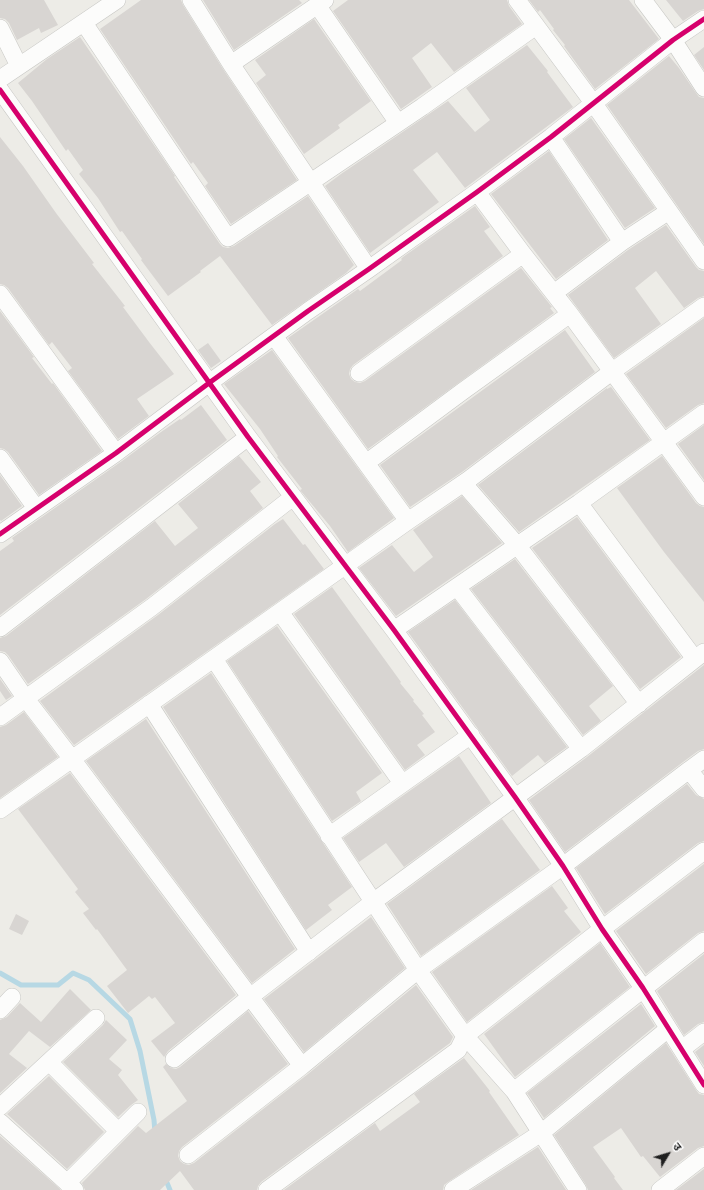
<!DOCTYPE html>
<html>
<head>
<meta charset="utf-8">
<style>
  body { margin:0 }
  #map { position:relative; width:704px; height:1190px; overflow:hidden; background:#edece7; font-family:Arial,"Noto Sans Devanagari",sans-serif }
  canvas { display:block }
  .north { position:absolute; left:648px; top:1134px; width:40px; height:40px; -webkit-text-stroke:3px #fff; paint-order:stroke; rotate:52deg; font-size:11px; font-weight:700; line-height:16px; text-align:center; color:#1f1f1f }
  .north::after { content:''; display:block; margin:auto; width:14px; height:18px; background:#1f1f1f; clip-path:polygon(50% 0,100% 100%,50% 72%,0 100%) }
</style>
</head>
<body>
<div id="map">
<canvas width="704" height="1190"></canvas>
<div class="north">उ</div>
</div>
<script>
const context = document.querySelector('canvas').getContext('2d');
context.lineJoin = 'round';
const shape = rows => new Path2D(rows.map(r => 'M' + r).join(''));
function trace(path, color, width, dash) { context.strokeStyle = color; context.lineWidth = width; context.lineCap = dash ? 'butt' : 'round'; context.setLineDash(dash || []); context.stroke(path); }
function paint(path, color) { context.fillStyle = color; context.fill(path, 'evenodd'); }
const stream = shape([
  [0,973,21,985,58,985,73,973,89,980,130,1019,140,1051,154,1120,155,1133],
  [165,1178,170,1190]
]);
const building = shape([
  [0,0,44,0,58,25,41,33,39,28,17,40,9,23,5,19,0,18],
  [141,0,181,0,183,5,223,69,297,180,231,224,205,186,208,183,193,162,191,164,100,29],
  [203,0,299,0,302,3,234,50],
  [348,0,507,0,509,6,522,24,454,72,431,43,412,58,432,87,401,109,333,11],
  [529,0,629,0,659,39,595,89,564,46,565,45,553,30,554,29,540,10,538,12],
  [666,0,704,0,704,9,698,11,683,21],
  [314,19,371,101,338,125,340,128,304,154,256,83,266,75,255,60],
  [80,37,175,176,174,177,220,244,223,247,228,248,234,246,308,196,354,265,346,273,272,325,220,256,200,271,201,272,168,296,141,260,142,259,122,231,120,232,98,198,79,174,83,170,68,149,66,151,32,101,18,83,47,59],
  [527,45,548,71,547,72,573,107,465,188,437,152,413,170,439,202,370,253,325,186,341,174,448,101,475,132,490,120,466,88],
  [704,47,704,70,694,55],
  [669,56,679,68,696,93,699,97,704,98,704,244,607,105],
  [591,118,655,208,625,228,564,139],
  [0,137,23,166,56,213,94,263,92,264,125,306,123,307,149,342,174,374,137,399,149,416,118,439,68,371,72,368,52,342,49,345,8,288,4,285,0,284],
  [549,151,608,240,556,279,491,194],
  [475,206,490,227,484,231,503,256,353,365,350,369,349,374,351,379,355,382,360,383,365,381,521,268,552,307,550,308,554,313,368,449,288,338,358,289,360,291,402,260,401,259,403,257],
  [666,225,696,267,699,270,704,271,704,296,698,298,684,308,656,271,635,288,661,324,614,358,568,295,628,250],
  [0,311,34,357,32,358,52,384,53,383,102,451,39,495,8,452,4,449,0,448],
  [704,318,704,403,698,405,666,428,626,374],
  [565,330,595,372,462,472,410,507,380,465],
  [208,343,221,361,211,368,198,350],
  [272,350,394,518,348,552,330,526,300,490,302,489,277,457,278,456,260,429,224,384],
  [611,387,650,440,519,532,478,485,607,388,607,389],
  [201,405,227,440,0,615,0,551,14,541,12,538,122,461,161,432,180,419,181,420],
  [704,425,704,480,678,444],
  [239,456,261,482,250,491,263,508,146,599,28,684,8,655,5,652,0,651,0,638,6,636,155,521,175,546,198,528,178,504],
  [662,456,696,503,700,506,704,507,704,602,664,552,617,488],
  [0,475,22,506,1,521,0,520],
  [462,496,502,543,396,616,359,568,392,545,414,572,433,557,413,530],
  [577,517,681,657,640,689,532,548],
  [283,519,303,545,305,544,324,569,74,745,40,701,158,615,275,524],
  [515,559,613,686,589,706,601,721,583,735,471,589],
  [332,587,401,682,400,683,414,700,413,701,424,714,422,715,435,732,417,745,425,755,405,770,294,614],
  [455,600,567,747,545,763,538,755,512,776,408,632],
  [277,626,382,773,356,792,361,801,332,821,227,661],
  [704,665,704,749,698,751,683,762,565,852,529,800,587,757],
  [211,673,352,887,328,905,332,910,306,930,163,707],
  [0,679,12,696,6,700,0,691],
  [24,712,58,757,0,798,0,727,6,725],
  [146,719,295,949,252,983,86,761],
  [459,756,491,803,404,867,386,843,359,862,343,838],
  [70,773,236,995,168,1051,164,1057,151,1041,175,1023,155,997,152,999,149,996,128,1013,107,986,127,970,97,929,96,930,83,913,89,909,75,892,78,889,18,809],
  [687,784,696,795,704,799,704,841,698,843,605,914,576,868],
  [502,819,540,870,421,956,387,904],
  [704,864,704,931,698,933,646,974,616,931],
  [552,886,568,908,564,911,581,932,467,1022,432,972],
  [16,914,29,921,22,935,9,929],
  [371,917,405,968,304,1052,264,999],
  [600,943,630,987,515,1077,484,1034],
  [704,954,704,1022,698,1024,684,1035,657,991],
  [416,985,453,1037,450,1043,261,1182,258,1186,257,1190,194,1190,180,1171,160,1190,85,1190,82,1183,138,1126,146,1133,187,1101,163,1067,166,1064,171,1068,176,1069,180,1067,248,1011,288,1064,182,1147,179,1151,178,1156,180,1161,184,1164,189,1165,194,1163,308,1074],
  [70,989,91,1010,50,1047,29,1031,9,1054,27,1068,0,1093,0,1020,7,1017,20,1003,41,1022],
  [641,1004,655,1026,544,1118,527,1093],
  [106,1020,127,1040,109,1059,122,1070,118,1075,138,1100,131,1105,118,1117,63,1062,103,1025],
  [666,1043,696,1090,699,1094,704,1095,704,1146,698,1148,660,1177,643,1156,641,1157,621,1128,593,1147,615,1177,614,1178,623,1190,588,1190,586,1185,554,1135],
  [704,1045,704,1066,695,1052],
  [464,1058,490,1091,489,1092,519,1135,448,1182,444,1185,443,1190,284,1190,375,1123,380,1131,420,1102,414,1094],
  [49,1076,104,1132,67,1169,7,1114],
  [0,1136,60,1189,60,1190,0,1190],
  [538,1147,566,1190,471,1190],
  [704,1169,704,1190,676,1190]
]);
const minor = shape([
  [191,0,231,64,369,269],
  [517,0,594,104,704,261],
  [643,0,673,40,704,88],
  [317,5,398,123],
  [84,23,228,238,422,107,536,26],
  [0,28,19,66],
  [231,64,325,0],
  [0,79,117,0],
  [0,90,248,437,394,630,515,797,563,866,602,929,643,988,704,1085],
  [551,137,622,242],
  [477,192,523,254,570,314,704,497],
  [554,293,622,242,669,211],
  [0,294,116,453],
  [274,336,408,521],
  [359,373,523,254],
  [0,458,36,508],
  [366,463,463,391,570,314],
  [464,484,517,545,639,704],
  [579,503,695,659],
  [0,534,116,453,209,383,308,311,369,269,477,192,551,137,673,40,704,19],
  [457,587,581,749],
  [280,612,402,783],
  [0,628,248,437],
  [394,630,579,503,704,413],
  [214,659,418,970,465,1036,514,1091,578,1190],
  [0,661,26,699,72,759,302,1066],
  [149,704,309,952],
  [0,717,152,607,293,497],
  [704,759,689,770,704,789],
  [0,810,408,521,468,480,614,370,704,306],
  [329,836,471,735],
  [0,1010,12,997],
  [682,1049,704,1032],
  [174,1059,250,997,373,902,581,749,704,652],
  [49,1062,118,1131],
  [514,1091,704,941],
  [0,1107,96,1018],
  [0,1122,75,1190],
  [188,1155,302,1066,418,970,563,866,689,770],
  [67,1183,138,1112],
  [267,1190,458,1050,465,1036,602,929,704,851],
  [453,1190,541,1133,668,1029],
  [660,1190,704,1156]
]);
const cycleway = shape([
  [0,90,248,437,394,630,515,797,563,866,602,929,643,988,704,1085],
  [0,534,116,453,209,383,308,311,369,269,477,192,551,137,673,40,704,19]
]);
trace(stream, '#b7d8e4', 5);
paint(building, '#d8d5d2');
trace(minor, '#c6c6c3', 18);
trace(minor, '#fcfcfb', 17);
trace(cycleway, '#d6006c', 5);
</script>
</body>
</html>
